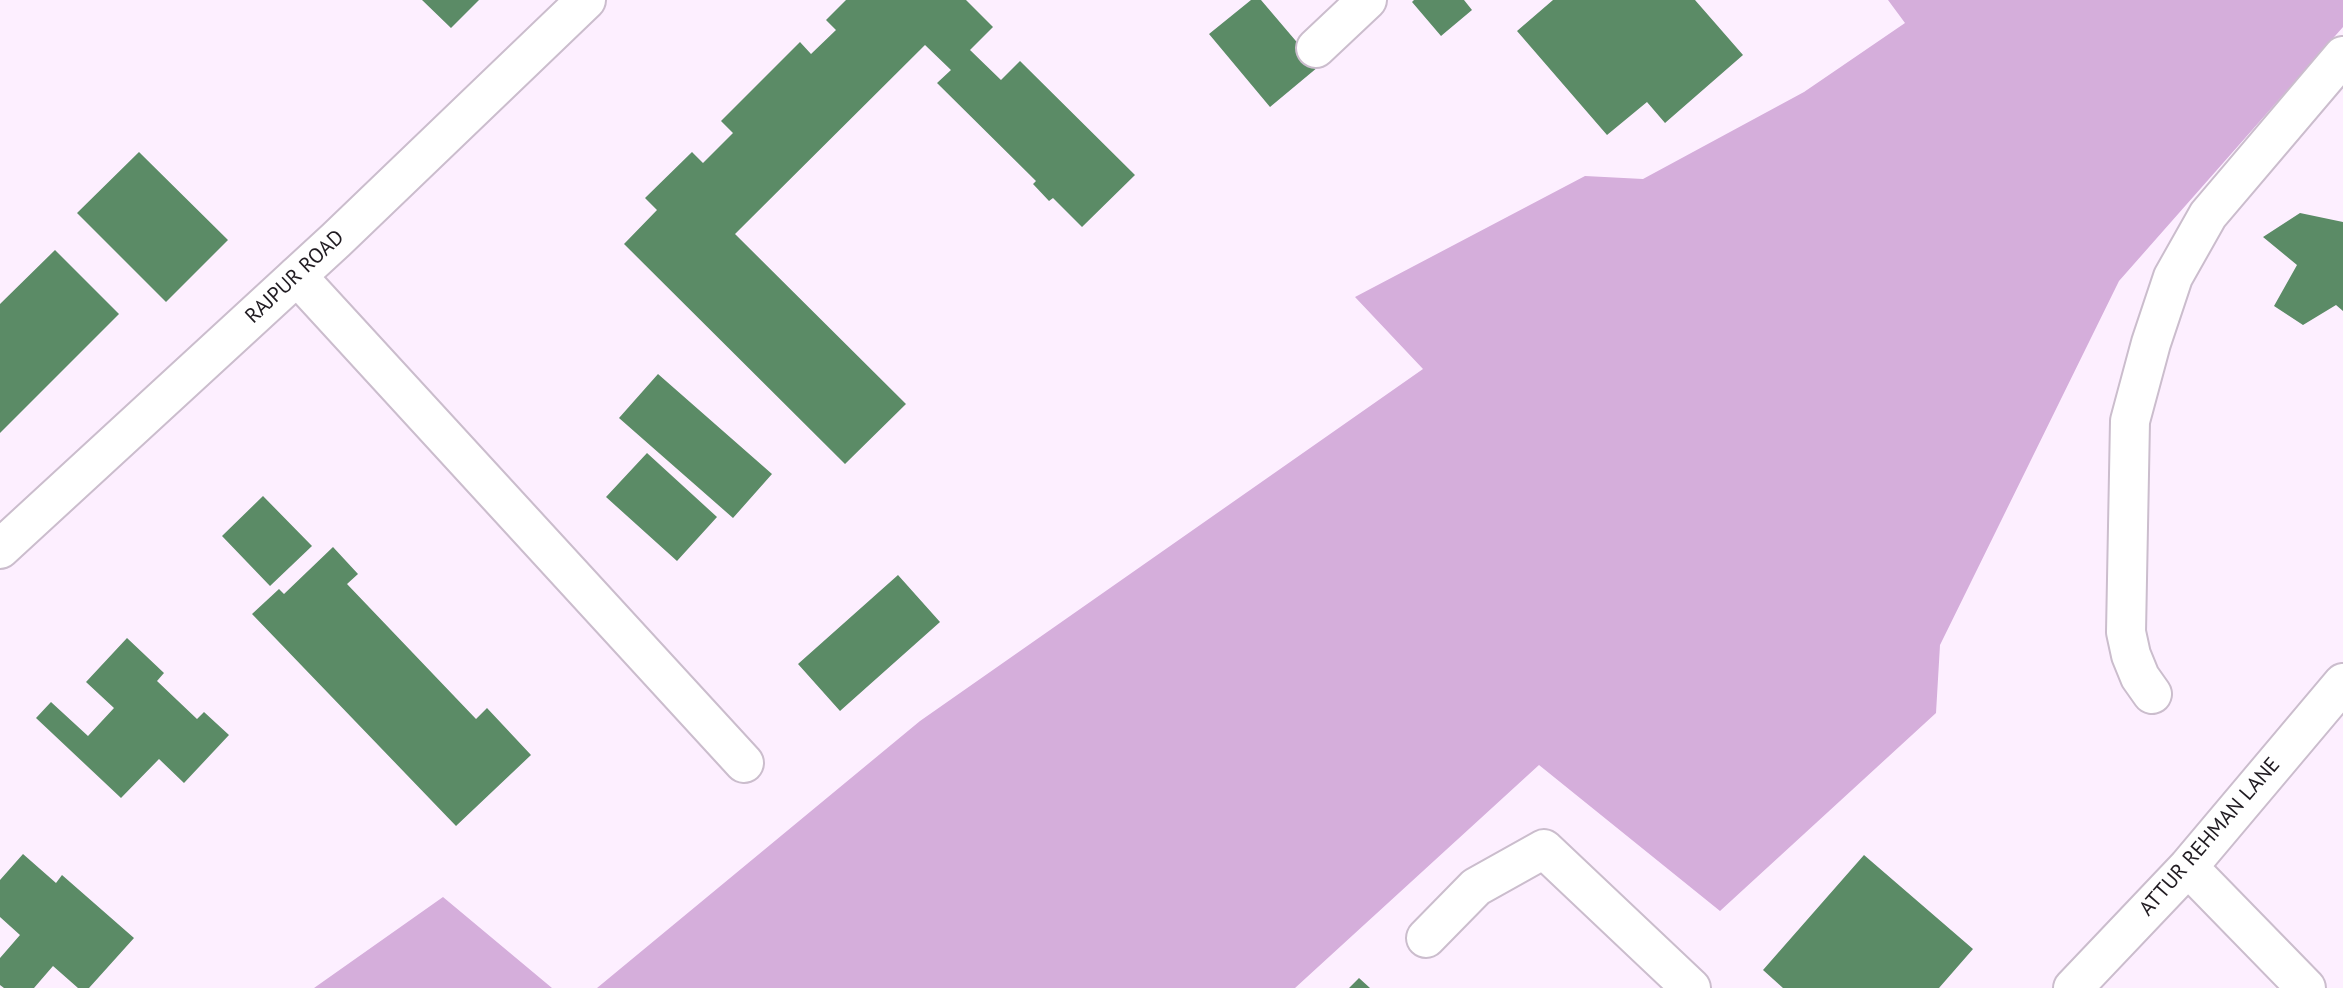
<!DOCTYPE html>
<html>
<head>
<meta charset="utf-8">
<style>
  body { margin:0 }
  canvas { display:block; background:#fdefff }
</style>
</head>
<body>
<canvas width="2343" height="988"></canvas>
<script>
const context = document.querySelector('canvas').getContext('2d');
context.lineJoin = 'round';
function paint(path, color) { context.fillStyle = color; context.fill(path, 'evenodd'); }
const shape = rows => new Path2D(rows.map(r => 'M' + r).join(''));
function trace(path, color, width, dash) { context.strokeStyle = color; context.lineWidth = width; context.lineCap = dash ? 'butt' : 'round'; context.setLineDash(dash || []); context.stroke(path); }
function drawText(font, color, halo, rows, align = 'center') {
  context.font = font + ' "PT Sans",sans-serif'; context.lineWidth = 5; context.setLineDash([]); context.textBaseline = 'middle'; context.strokeStyle = halo; context.fillStyle = color; for (const [text, x, y, turn = 0] of rows) {
    context.save(); context.translate(x, y); context.rotate((+turn || 0) * Math.PI / 180); context.textAlign = isNaN(turn) ? turn : align; if (halo) context.strokeText(text, 0, 0); context.fillText(text, 0, 0); context.restore();
  }
}
const forest = shape([
  [1888,0,2343,0,2343,27,2119,281,1940,645,1936,713,1720,911,1539,765,1295,988,597,988,920,721,1423,369,1355,297,1585,176,1643,179,1804,92,1905,23],
  [443,897,552,988,314,988]
]);
const building = shape([
  [422,0,479,0,451,28],
  [846,0,966,0,993,27,970,50,1001,80,1020,61,1135,175,1082,227,1053,198,1049,201,1033,184,1036,181,937,83,951,70,925,45,735,234,906,404,845,464,624,244,657,210,645,198,692,152,703,163,733,133,721,121,800,42,811,54,836,30,826,20],
  [1251,0,1261,0,1318,67,1270,107,1209,34],
  [1414,0,1464,0,1472,10,1441,36,1412,2],
  [1553,0,1695,0,1743,55,1665,123,1647,102,1607,135,1517,31],
  [139,152,228,240,166,302,77,213],
  [2300,213,2343,222,2343,311,2336,305,2303,325,2274,306,2297,265,2263,237],
  [55,250,119,314,0,433,0,304],
  [658,374,772,474,733,518,619,418],
  [647,453,717,517,677,561,606,497],
  [263,496,312,546,270,586,222,536],
  [333,547,358,574,347,584,476,719,487,708,531,755,456,826,252,614,279,589,284,594],
  [898,575,940,622,840,711,798,664],
  [127,638,164,673,157,681,197,719,204,712,229,735,184,783,159,759,121,798,36,718,51,702,88,736,114,708,86,682],
  [23,854,56,883,62,875,134,938,89,988,78,988,53,966,34,988,4,988,0,985,0,958,20,935,0,917,0,880],
  [1864,855,1973,949,1939,988,1783,988,1763,970],
  [1359,978,1370,988,1349,988]
]);
const minor = shape([
  [1316,48,1367,0],
  [297,276,744,763],
  [2152,694,2140,677,2131,655,2126,632,2130,421,2151,343,2173,277,2208,215,2343,56],
  [2188,867,2306,988],
  [1426,938,1476,887,1544,849,1691,988],
  [2073,988,2188,867,2343,683]
]);
const tertiary = shape([
  [0,549,336,240,586,0]
]);
const streetNames = [
  ["RAJPUR ROAD",295,277,-43],
  ["ATTUR REHMAN LANE",2210,837,-49]
];
paint(forest, '#d5aedb');
paint(building, '#5b8b66');
trace(minor, '#cbbdcd', 42);
trace(tertiary, '#cbbdcd', 42);
trace(minor, '#fff', 38);
trace(tertiary, '#fff', 38);
drawText('21px', '#201b21', '#fff', streetNames);
</script>
</body>
</html>
